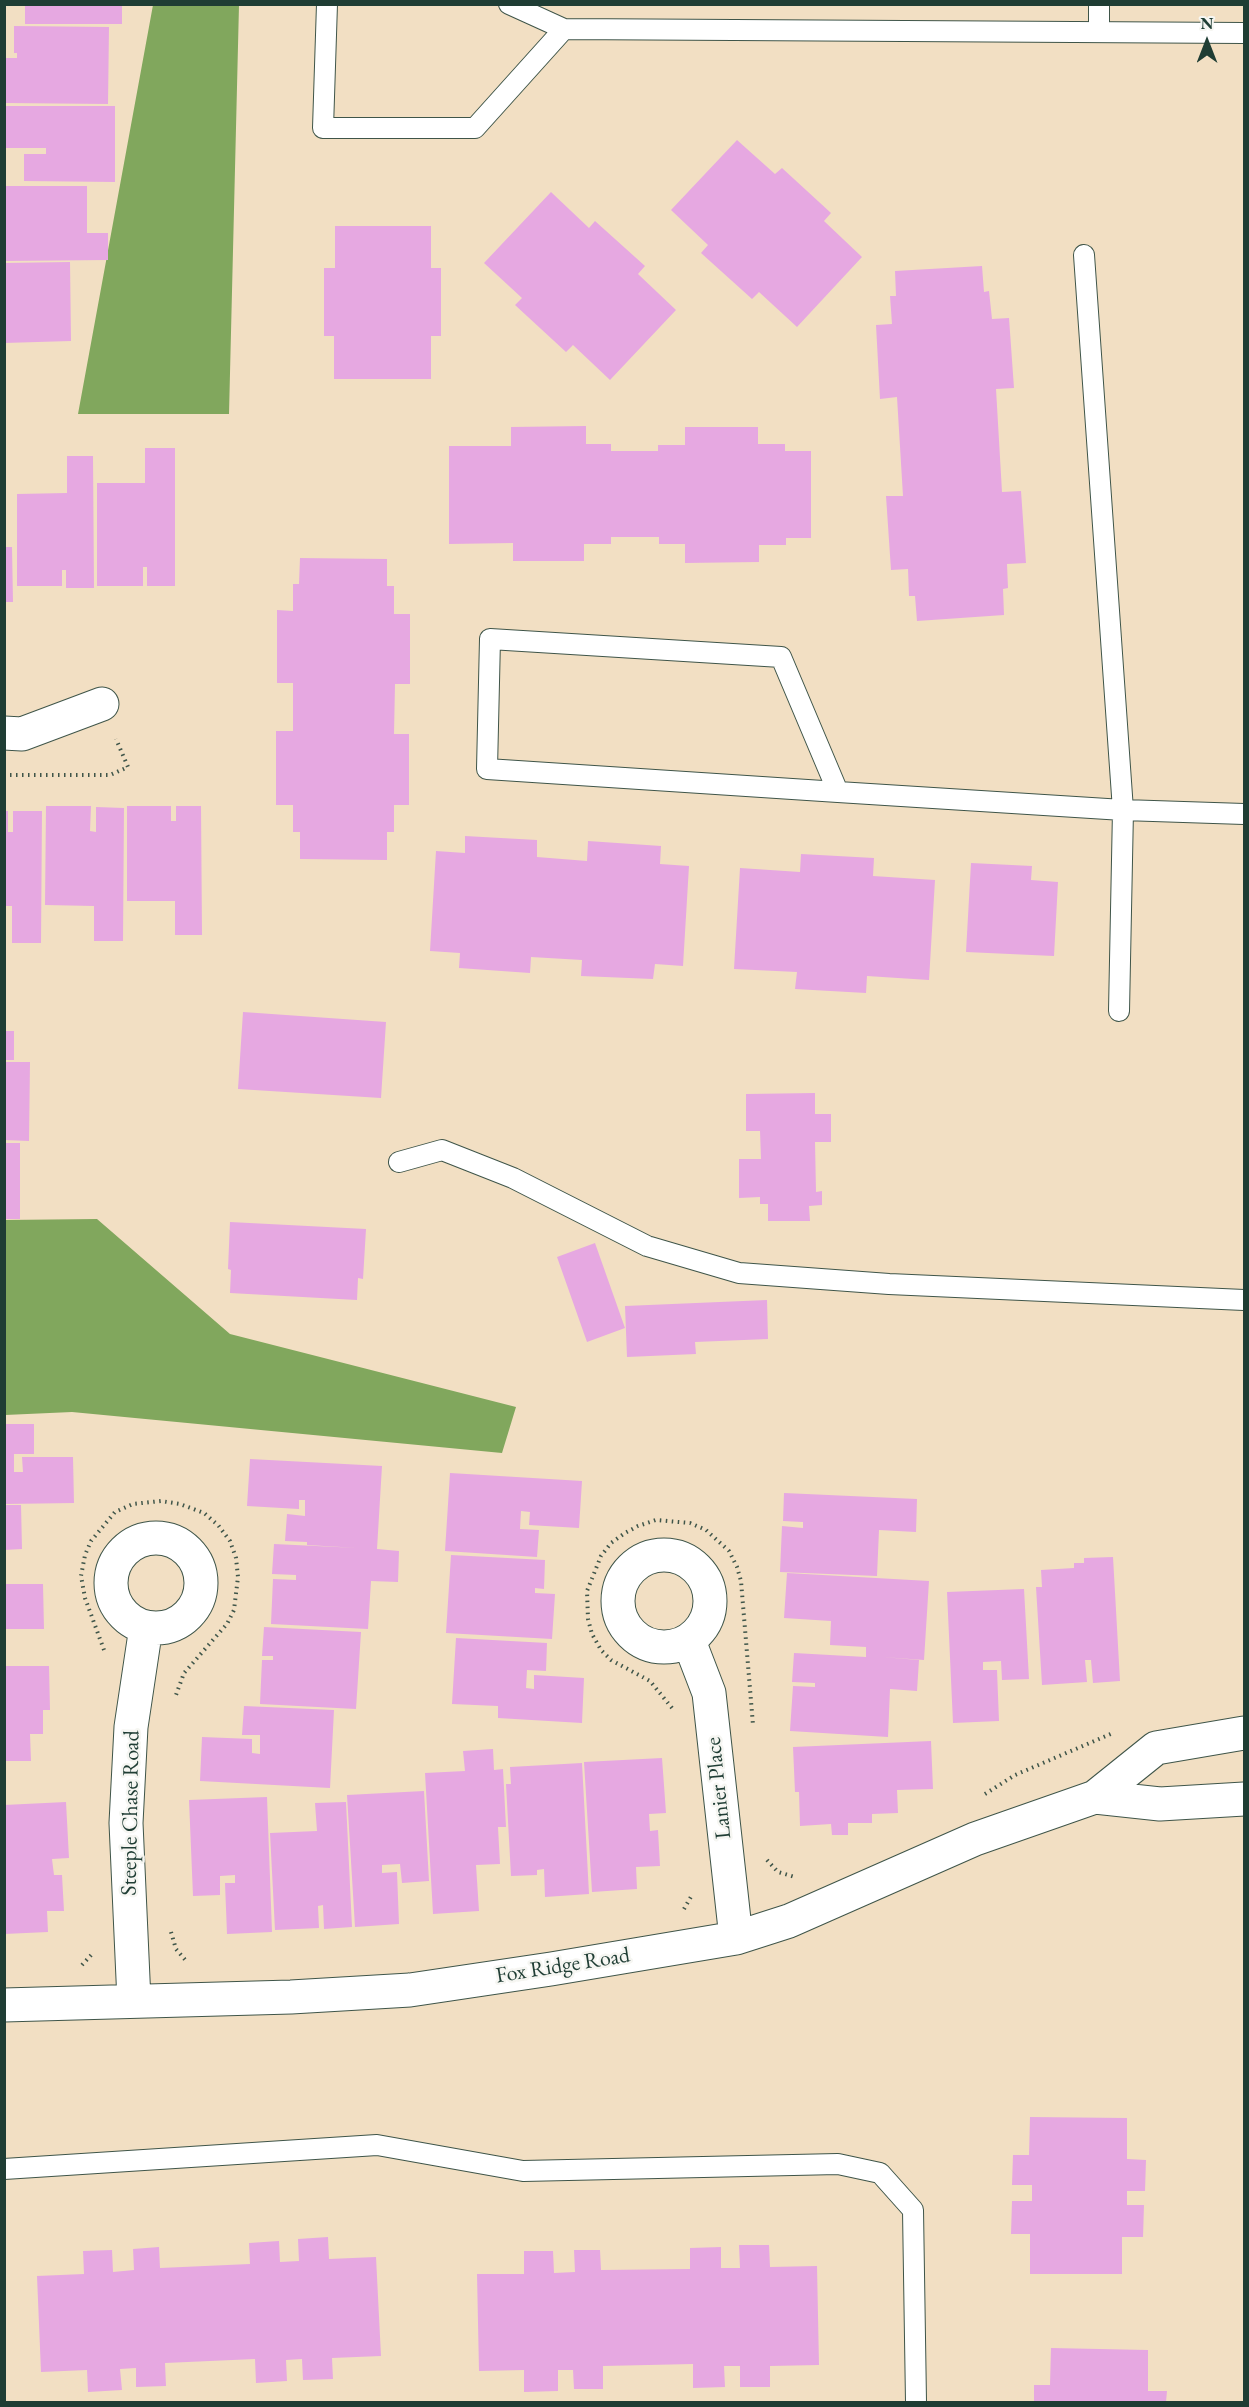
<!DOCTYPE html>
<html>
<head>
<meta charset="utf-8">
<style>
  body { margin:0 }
  #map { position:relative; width:1249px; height:2407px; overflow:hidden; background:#f2dfc3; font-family:"EB Garamond",serif }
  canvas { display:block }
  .frame { position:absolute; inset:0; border:6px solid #1f3d34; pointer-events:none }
  .north { position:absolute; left:1177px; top:12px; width:60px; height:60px; -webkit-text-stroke:4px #f6f6f2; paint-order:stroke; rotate:0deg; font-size:16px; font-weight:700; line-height:24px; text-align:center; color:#1f3d34 }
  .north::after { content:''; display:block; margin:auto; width:21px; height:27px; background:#1f3d34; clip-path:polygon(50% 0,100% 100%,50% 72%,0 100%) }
</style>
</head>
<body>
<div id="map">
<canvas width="1249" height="2407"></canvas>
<div class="frame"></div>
<div class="north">N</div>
</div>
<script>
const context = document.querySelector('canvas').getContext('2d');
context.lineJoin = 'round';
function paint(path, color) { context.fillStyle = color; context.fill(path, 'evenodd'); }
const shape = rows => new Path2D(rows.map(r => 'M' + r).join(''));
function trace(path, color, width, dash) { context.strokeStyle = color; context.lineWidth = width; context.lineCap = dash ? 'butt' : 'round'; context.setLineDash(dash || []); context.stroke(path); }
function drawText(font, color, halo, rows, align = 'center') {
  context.font = font + ' "EB Garamond",serif'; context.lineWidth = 5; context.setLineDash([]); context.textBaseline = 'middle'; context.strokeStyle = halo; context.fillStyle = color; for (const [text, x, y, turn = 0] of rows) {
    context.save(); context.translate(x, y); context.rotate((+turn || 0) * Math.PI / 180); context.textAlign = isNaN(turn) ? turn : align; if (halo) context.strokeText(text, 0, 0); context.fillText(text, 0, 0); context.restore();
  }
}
const forest = shape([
  [153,5,239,5,229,414,78,414],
  [97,1219,230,1334,516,1407,502,1453,72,1412,5,1415,5,1220]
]);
const building = shape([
  [25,4,122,4,122,24,25,24],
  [14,26,109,27,108,104,6,103,6,58,17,58,17,53,14,53],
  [4,106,115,106,115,182,24,181,24,154,46,154,46,148,4,148],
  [737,140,775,174,782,168,831,213,824,221,862,257,797,327,759,292,752,299,701,253,708,245,671,210],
  [4,186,87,186,87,233,108,233,108,260,4,261],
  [551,192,589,228,595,221,645,266,638,274,676,310,610,380,573,345,566,352,515,305,522,298,484,263],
  [335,226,431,226,431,268,441,268,441,336,431,336,431,379,334,379,334,336,324,336,324,268,335,268],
  [70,262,71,341,4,343,4,263],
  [982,266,984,292,989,291,992,319,1009,318,1014,388,996,389,1002,492,1021,491,1026,563,1007,564,1008,588,1003,589,1004,615,917,621,915,596,909,596,908,569,891,570,886,496,903,496,897,397,880,399,876,325,892,324,890,296,896,296,895,271],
  [586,426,586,444,611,444,611,451,658,451,658,445,685,445,685,427,758,427,758,444,785,444,785,451,811,451,811,538,786,538,786,545,759,545,759,562,685,563,685,544,659,544,659,537,611,537,611,544,584,544,584,561,513,561,513,543,449,544,449,446,511,446,511,427],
  [145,448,175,448,175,586,147,586,147,567,143,567,143,586,97,586,97,483,145,483],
  [67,456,93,456,94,588,66,588,66,570,62,570,62,586,17,586,17,494,67,493],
  [4,547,12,547,13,602,4,602],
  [300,558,387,559,387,586,394,586,394,614,410,614,410,684,395,684,394,734,409,734,409,805,394,805,394,832,387,832,387,860,300,859,300,832,293,832,293,805,276,805,276,731,293,731,293,683,277,683,277,610,293,611,293,584,299,584],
  [46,806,91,806,90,831,96,832,96,807,124,808,123,941,94,941,94,906,45,905],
  [127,806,171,806,171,821,176,821,176,806,201,806,202,935,175,935,175,901,127,901],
  [4,811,8,811,8,832,13,832,13,811,42,811,41,943,12,943,12,906,4,906],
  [465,836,537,840,537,857,587,861,588,841,661,846,660,864,689,866,683,966,655,964,653,979,581,976,582,960,531,957,530,973,459,968,460,953,430,951,436,851,465,853],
  [801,854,874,858,873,876,935,880,929,980,867,976,866,993,795,989,797,972,734,969,740,868,800,872],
  [971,863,1032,866,1031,880,1058,882,1054,956,966,952],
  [243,1012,386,1022,381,1098,238,1089],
  [4,1031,14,1031,14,1060,4,1060],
  [4,1062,30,1062,29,1141,4,1140],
  [815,1093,815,1114,831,1114,831,1142,815,1142,816,1192,822,1191,822,1205,809,1206,810,1221,768,1221,768,1204,760,1204,760,1197,739,1198,739,1159,761,1159,760,1131,746,1131,746,1094],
  [4,1143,20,1143,20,1219,4,1219],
  [230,1222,366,1229,363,1279,358,1278,357,1300,230,1293,231,1270,228,1269],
  [595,1243,625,1328,587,1342,557,1257],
  [767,1300,768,1339,695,1342,696,1354,627,1357,625,1306],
  [5,1424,34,1424,34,1454,14,1454,14,1472,23,1472,22,1457,73,1457,74,1503,5,1504],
  [250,1459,382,1466,377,1549,399,1551,398,1582,371,1581,368,1629,271,1624,273,1579,296,1580,296,1575,272,1574,274,1544,358,1548,307,1545,307,1542,285,1541,287,1514,305,1516,305,1500,299,1500,299,1509,247,1506],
  [450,1473,582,1481,579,1528,529,1525,530,1512,521,1511,520,1529,539,1530,537,1557,445,1551],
  [784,1493,917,1499,916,1532,879,1530,877,1576,780,1572,782,1526,803,1528,803,1522,783,1521],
  [4,1505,21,1505,22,1549,4,1550],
  [451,1555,545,1560,544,1589,535,1588,535,1593,555,1594,552,1639,446,1633],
  [1113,1557,1120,1681,1093,1683,1091,1660,1085,1660,1087,1682,1042,1685,1036,1587,1042,1587,1041,1570,1074,1568,1074,1563,1084,1563,1084,1558],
  [787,1573,929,1581,924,1660,882,1657,919,1660,917,1691,890,1689,888,1737,790,1731,793,1686,815,1687,815,1683,792,1682,794,1653,866,1657,866,1647,830,1645,831,1621,784,1618],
  [4,1584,43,1584,44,1629,4,1629],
  [1024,1589,1029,1679,1002,1680,1001,1661,983,1662,983,1670,997,1670,999,1721,953,1723,947,1592],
  [264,1627,361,1632,356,1709,260,1704,262,1660,273,1660,273,1656,262,1656],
  [456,1638,547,1643,546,1671,527,1670,526,1688,534,1689,534,1675,584,1678,582,1723,498,1718,498,1706,452,1704],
  [4,1666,49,1666,50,1710,43,1710,43,1734,30,1734,31,1761,4,1761],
  [244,1706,334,1710,330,1788,200,1781,202,1737,252,1739,252,1753,260,1754,260,1735,242,1735],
  [931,1741,933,1789,897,1790,898,1813,872,1814,872,1823,848,1823,848,1835,832,1835,831,1824,800,1826,799,1792,795,1792,793,1747],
  [493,1749,494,1770,503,1769,506,1827,498,1827,500,1864,476,1865,479,1911,433,1914,425,1773,465,1771,463,1751],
  [662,1758,666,1813,649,1814,650,1831,658,1830,660,1866,636,1867,637,1889,592,1892,584,1762],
  [582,1763,589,1894,545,1897,544,1869,537,1870,537,1875,511,1876,506,1784,511,1784,510,1767],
  [424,1791,429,1881,402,1883,400,1864,382,1865,382,1873,397,1872,399,1924,355,1927,347,1795],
  [267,1797,272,1932,227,1934,225,1883,235,1883,235,1875,220,1876,220,1895,193,1896,189,1800],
  [66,1802,69,1858,52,1859,54,1875,62,1875,64,1911,47,1911,48,1932,4,1934,4,1805],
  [346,1802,352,1927,324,1929,323,1905,318,1906,319,1928,275,1930,270,1833,317,1831,315,1803],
  [1030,2117,1127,2118,1127,2159,1146,2160,1145,2191,1127,2191,1127,2205,1144,2205,1143,2237,1122,2237,1122,2274,1030,2274,1030,2234,1011,2234,1012,2201,1032,2201,1032,2185,1012,2185,1013,2155,1029,2155],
  [328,2237,329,2259,376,2257,381,2356,332,2358,333,2379,303,2380,302,2359,286,2360,287,2381,256,2383,255,2359,165,2363,166,2386,136,2387,136,2368,120,2369,122,2390,88,2392,87,2370,41,2372,37,2276,84,2274,83,2251,112,2250,113,2272,134,2270,133,2249,159,2247,160,2268,250,2264,249,2243,279,2241,280,2262,299,2261,298,2239],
  [739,2245,769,2245,770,2267,817,2266,819,2365,770,2366,770,2387,740,2387,740,2366,724,2366,725,2387,693,2388,693,2364,603,2366,603,2389,574,2389,573,2370,558,2370,558,2391,524,2392,524,2370,479,2371,477,2274,524,2274,524,2251,553,2251,554,2273,575,2272,574,2250,600,2250,601,2270,690,2269,690,2248,721,2247,721,2268,740,2268],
  [1051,2348,1148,2350,1148,2391,1167,2391,1166,2402,1034,2402,1034,2385,1050,2385]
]);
const path = shape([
  [4,775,110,775,128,767,116,739],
  [104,1650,85,1598,81,1576,85,1555,91,1541,115,1512,133,1504,161,1501,180,1504,204,1513,218,1525,230,1541,236,1558,238,1577,234,1610,227,1624,184,1673,176,1695],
  [672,1708,650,1681,611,1660,601,1650,592,1634,588,1619,587,1591,601,1556,611,1543,625,1533,638,1526,656,1520,690,1523,706,1530,729,1551,737,1567,741,1581,753,1725],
  [985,1794,1015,1775,1113,1733],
  [767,1860,778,1872,795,1877],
  [684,1909,692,1895],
  [171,1932,176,1949,187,1962],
  [82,1965,93,1953]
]);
const lane = shape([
  [327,4,323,128,475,128,564,29],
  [509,4,564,29,1244,33],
  [1099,4,1099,32],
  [1084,255,1123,810,1119,1011],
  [838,792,781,657,490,639,487,769,838,792,1123,810,1244,814],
  [399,1162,442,1150,513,1178,647,1246,739,1273,889,1284,1244,1300],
  [4,2169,377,2145,523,2171,838,2164,880,2173,913,2210,916,2402]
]);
const street = shape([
  [4,733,22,734,102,704],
  '111 1583a45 45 0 1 1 90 0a45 45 0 1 1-90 0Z',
  '618 1601a46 46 0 1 1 92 0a46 46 0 1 1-92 0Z',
  [689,1641,709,1693,736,1938],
  [1095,1797,1160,1804,1244,1799],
  [134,2001,126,1823,131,1727,146,1627],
  [4,2005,291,1997,410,1990,551,1969,736,1938,789,1921,975,1839,1095,1797,1156,1748,1244,1733]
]);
const streetNames = [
  ["Lanier Place",719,1788,-96],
  ["Steeple Chase Road",131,1813,-89],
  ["Fox Ridge Road",563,1966,-9]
];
paint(forest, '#81a75d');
paint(building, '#e6a8e1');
trace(lane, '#3f5549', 22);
trace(street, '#3f5549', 35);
trace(path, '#3f5549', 4, [1.5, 4.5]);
trace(lane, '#fff', 20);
trace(street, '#fff', 33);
drawText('22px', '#1f3d34', '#f6f6f2', streetNames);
</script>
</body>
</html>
